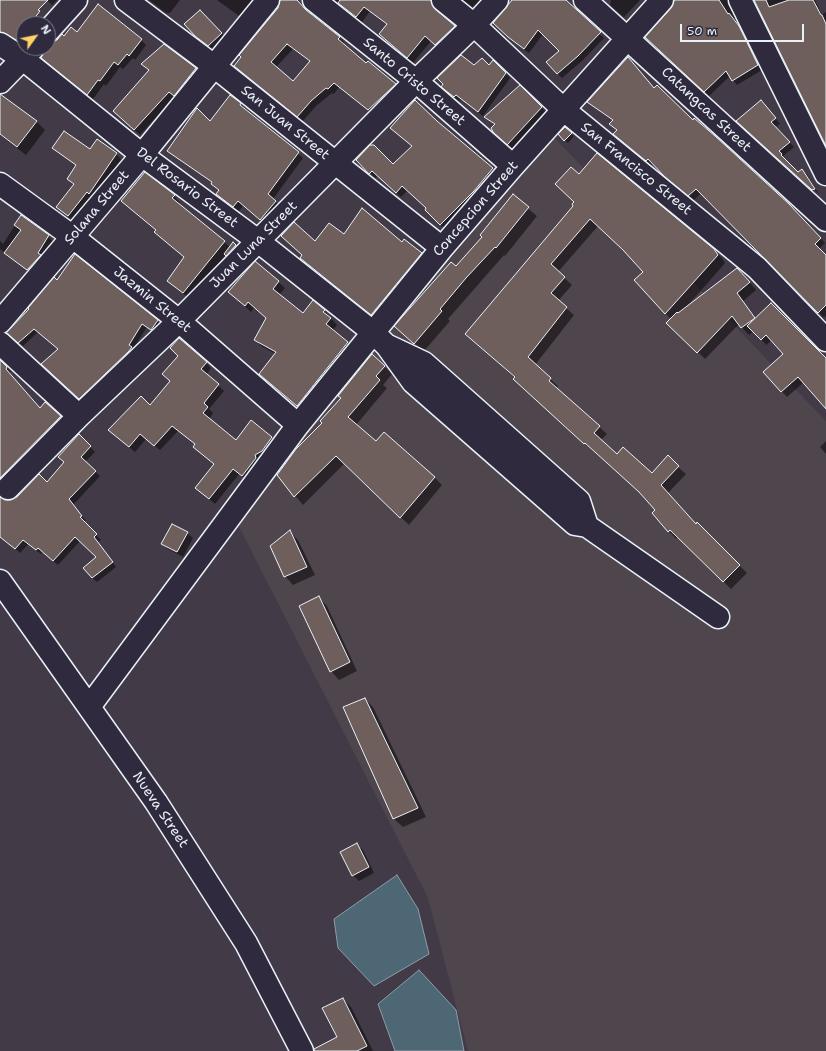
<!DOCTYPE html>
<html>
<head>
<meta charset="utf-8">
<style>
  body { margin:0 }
  #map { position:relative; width:826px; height:1051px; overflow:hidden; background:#423a46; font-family:"Shantell Sans",sans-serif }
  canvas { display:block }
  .north { position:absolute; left:16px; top:16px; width:40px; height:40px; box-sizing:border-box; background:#2f2a3d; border:1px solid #797a88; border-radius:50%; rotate:57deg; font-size:11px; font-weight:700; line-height:16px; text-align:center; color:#e8f1f8 }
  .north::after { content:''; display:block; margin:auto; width:14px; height:18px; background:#ffd166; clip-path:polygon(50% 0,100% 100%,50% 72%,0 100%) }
  .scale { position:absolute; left:680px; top:24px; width:124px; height:18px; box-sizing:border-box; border:2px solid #e8f1f8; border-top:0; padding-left:5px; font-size:12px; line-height:14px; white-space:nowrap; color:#e8f1f8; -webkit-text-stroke:3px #2f2a3d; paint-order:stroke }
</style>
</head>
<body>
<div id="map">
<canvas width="826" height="1051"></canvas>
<div class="north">N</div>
<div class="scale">50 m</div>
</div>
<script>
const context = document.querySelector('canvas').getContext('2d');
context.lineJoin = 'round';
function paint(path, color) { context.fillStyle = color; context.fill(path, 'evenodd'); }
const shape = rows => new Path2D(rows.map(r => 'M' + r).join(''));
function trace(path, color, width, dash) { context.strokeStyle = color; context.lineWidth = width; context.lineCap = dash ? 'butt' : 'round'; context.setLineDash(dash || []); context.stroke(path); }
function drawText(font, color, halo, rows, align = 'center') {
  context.font = font + ' "Shantell Sans",sans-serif'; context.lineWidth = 4; context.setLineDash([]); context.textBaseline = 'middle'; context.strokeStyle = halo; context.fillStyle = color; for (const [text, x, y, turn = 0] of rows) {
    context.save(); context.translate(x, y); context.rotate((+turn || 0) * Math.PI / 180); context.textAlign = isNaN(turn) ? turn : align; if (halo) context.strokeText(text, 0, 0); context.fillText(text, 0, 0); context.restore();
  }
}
const built = shape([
  [550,133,826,421,826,1051,468,1051,428,898,234,517,382,333,452,256]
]);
const water = shape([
  [397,875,418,909,429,954,374,986,338,948,334,919,397,875],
  [419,970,456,1010,464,1051,395,1051,378,1004,419,970]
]);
const shadow = shape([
  [47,0,57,0,52,5],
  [149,0,180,0,170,13,166,13],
  [217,0,262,0,242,18],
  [283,0,295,0,339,37,344,42,343,45,366,65,400,90,374,115,339,87,334,94,332,93,316,106,303,121,240,71,242,57,241,55],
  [293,49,311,62,293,82,275,68],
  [335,0,419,0,460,32,441,50,431,41,413,63,386,39,388,25,370,11,362,22],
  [462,0,487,0,477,12],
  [514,0,559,0,604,38,583,60,562,78,557,73,560,51,543,34,529,53,514,42,495,23],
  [611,0,640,0,624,17,610,5],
  [675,0,734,0,732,4,733,11,762,70,737,85,730,76,709,96,651,42,672,9],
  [755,0,815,0,822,15,826,12,826,144],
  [12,1,42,24,24,24,24,47,0,44,0,7],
  [200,11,227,39,214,51,202,42,185,24],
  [141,40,146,45,135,60,133,58,123,69,120,67,106,86,104,84,93,99,48,63,48,46,71,42],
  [493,61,510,78,483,116,461,99,459,101,447,91,474,66,489,66],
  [143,64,195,69,200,74,179,101,174,97,140,135,119,116,149,71],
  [520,87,546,112,513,149,499,136,496,125,486,117],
  [655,89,794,210,825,243,819,249,826,257,826,318,825,316,823,317,701,193,694,200,671,181,653,163,652,165,619,139,618,131,611,124,613,121,588,102],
  [0,102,36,121,45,130,26,155,0,135],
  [240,104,303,158,273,199,280,207,265,225,243,206,239,211,222,199,217,194,220,191,213,183,168,151],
  [766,106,780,124,775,127,794,147,783,156,785,160,798,173,802,170,807,175,819,194,742,125],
  [436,121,497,174,445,229,426,210,427,209,408,190,401,197,378,176,375,178,357,160,393,165],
  [559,134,571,134,574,136,568,143],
  [53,148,90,150,116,154,121,159,95,199,74,221,63,212,74,185,68,179,77,166],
  [145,174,174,196,180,203,179,205,230,247,233,244,238,248,229,257,226,254,190,299,168,281,185,257,157,230],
  [579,176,714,250,722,258,725,263,683,311,744,276,756,290,743,301,756,319,826,361,826,406,804,382,787,397,764,372,785,354,772,340,766,345,754,331,749,335,739,324,705,359,668,323,671,319,665,313,644,272,627,252,598,226,558,272,572,285,558,301,574,315,535,365,558,386,556,388,607,434,601,440,617,455,652,474,678,467,686,474,668,493,696,525,697,524,747,573,731,589,678,537,676,539,669,531,653,513,657,510,643,495,474,341,575,206],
  [513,196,537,216,505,256,504,255,448,319,450,321,424,351,404,335,456,267,483,237],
  [21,216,54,242,33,275,0,249,0,241,3,244],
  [344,235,402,243,426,258,376,319,301,258,315,243],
  [256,263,285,288,279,295,304,314,324,311,337,325,333,330,354,348,304,412,266,380,276,354,261,346,255,339,267,319,254,308,251,312,229,292],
  [58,281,157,321,161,325,155,333,147,327,133,349,135,352,83,402,42,364,59,349,38,332,23,346,11,336],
  [0,361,11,372,9,374,40,409,45,403,65,422,0,490,0,497,4,501,12,501,39,475,48,483,65,462,79,436,95,452,85,462,100,476,73,505,86,521,84,522,101,540,98,542,116,567,97,582,92,578,98,557,80,541,58,565,43,552,41,554,28,544,20,553,0,534],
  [206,363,211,368,206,375,224,391,209,409,213,413,209,419,236,441,251,422,277,443,248,481,239,474,215,504,196,488,215,465,196,445,178,431,160,450,146,439,135,452,115,435],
  [384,366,392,374,383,385,387,388,356,425,376,443,434,477,442,485,409,525,344,464,303,505,278,475,323,423,342,398],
  [826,441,826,454,820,447],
  [290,532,298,540,315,575,293,585,285,576],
  [187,533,193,538,183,557,168,549,162,544],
  [319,598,327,606,357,671,339,680,331,671],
  [365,699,373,707,426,817,403,827,394,819,344,708],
  [357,845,363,850,374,873,359,881,353,875],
  [343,999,351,1007,373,1051,324,1051,338,1038]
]);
const building = shape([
  [0,0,48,0,38,10,40,11,30,24,24,24,24,32,18,41,0,32,0,0],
  [280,0,297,0,306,10,340,37,338,39,366,63,368,61,396,84,368,110,334,83,328,89,326,88,311,101,297,117,234,66,241,57,239,55,278,8,280,0],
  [287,44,310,61,293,81,271,62,287,44],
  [340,0,431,0,435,9,455,26,435,45,425,36,407,58,379,34,387,24,364,7,356,17,338,3,340,0],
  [512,0,566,0,601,32,578,56,557,74,546,62,559,51,538,30,524,49,508,37,493,23,512,0],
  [674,0,719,0,728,14,729,13,739,26,758,65,732,81,726,71,704,92,645,37,671,8,674,0],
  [754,0,766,0,769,7,789,0,813,0,821,15,822,15,826,24,826,146,754,0],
  [98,4,142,39,129,56,127,54,118,65,114,62,100,81,98,80,87,95,41,58,45,48,48,48,48,43,57,40,62,34,64,36,71,27,77,32,98,4],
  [200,10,222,33,208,46,195,36,184,24,200,10],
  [164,44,196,68,174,96,169,92,134,130,113,111,149,70,141,64,164,44],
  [461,55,474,65,482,58,489,65,493,60,506,73,478,112,456,95,454,97,441,87,443,84,437,78,461,55],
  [628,57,654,88,657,85,693,120,694,118,715,136,789,204,821,238,815,244,826,255,826,305,818,313,696,189,688,196,665,177,648,159,646,161,613,134,617,130,609,124,613,120,587,102,628,57],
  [520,85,542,107,507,145,493,132,491,128,495,124,484,117,520,85],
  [0,94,37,121,17,147,0,134,0,94],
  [230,95,241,103,240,105,299,152,268,194,276,201,260,220,238,201,233,207,216,194,219,190,211,184,212,182,167,151,197,108,210,121,230,95],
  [415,100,437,121,493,168,474,191,440,225,425,210,426,208,402,186,396,193,372,171,369,174,356,160,370,145,374,145,393,164,412,146,390,128,415,100],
  [761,100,776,118,771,122,790,142,779,151,782,154,781,155,798,172,802,169,815,189,812,190,736,121,761,100],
  [565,127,572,133,564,141,558,134,565,127],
  [64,131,90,149,97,139,117,153,89,194,87,192,68,216,56,207,74,184,67,179,76,165,52,148,64,131],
  [597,153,714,249,718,255,665,314,634,280,643,272,623,250,590,219,551,264,565,277,551,293,567,307,528,357,551,378,549,381,600,426,594,433,617,454,623,447,652,473,668,455,679,466,661,485,696,524,697,522,740,565,723,582,670,530,668,532,652,513,655,510,639,492,585,443,584,444,513,379,515,377,465,334,573,206,572,204,574,202,555,184,571,167,579,174,597,153],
  [145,172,175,195,172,198,225,241,183,293,167,281,184,257,154,232,156,230,121,201,145,172],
  [513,194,529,207,496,248,495,247,466,278,440,309,442,311,414,344,394,326,451,262,456,266,482,237,480,235,513,194],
  [362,208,402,242,404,239,422,253,371,315,300,258,302,255,281,236,294,222,315,241,329,223,344,234,362,208],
  [21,215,49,235,38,253,41,255,27,270,4,253,21,230,14,225,21,215],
  [233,242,236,245,226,256,224,254,233,242],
  [75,254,158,320,151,330,142,324,129,345,132,347,129,351,79,399,41,364,58,349,34,329,18,343,6,333,29,309,28,308,54,277,57,280,75,254],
  [255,261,279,281,273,289,303,313,313,300,325,310,323,312,331,318,326,324,348,342,297,406,259,374,276,352,254,340,266,318,248,302,245,306,228,292,255,261],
  [737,268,750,282,737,293,755,318,741,328,732,316,697,353,666,323,677,312,678,313,737,268],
  [771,303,826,358,826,409,798,377,781,392,763,372,783,354,766,335,761,340,747,326,771,303],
  [179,338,207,362,201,369,219,384,204,403,208,407,203,413,236,440,251,420,272,437,262,451,255,455,256,458,242,476,233,469,209,499,195,488,214,464,193,447,195,444,172,426,154,446,140,434,129,447,108,430,141,396,150,405,170,381,162,374,178,356,170,348,179,338],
  [372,354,385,366,376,376,380,380,348,417,376,441,384,432,435,477,400,518,336,456,294,497,277,475,296,449,322,423,320,421,341,398,338,396,372,354],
  [0,360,7,367,6,369,40,408,45,402,61,416,0,478,0,360],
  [79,434,91,446,81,457,96,471,69,499,82,516,80,517,97,534,94,537,113,562,92,578,83,568,96,557,75,537,53,561,38,548,36,550,23,540,15,549,0,537,0,497,5,500,11,500,17,497,39,474,47,482,64,462,58,457,79,434],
  [172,524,188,532,177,552,161,544,172,524],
  [290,530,307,567,284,577,270,546,290,530],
  [319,596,350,662,330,672,299,606,319,596],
  [365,698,418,808,393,819,343,707,365,698],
  [357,843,369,867,352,876,340,852,357,843],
  [343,998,367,1046,357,1051,314,1051,314,1049,337,1037,322,1008,343,998]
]);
const minor = shape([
  [126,0,214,66,442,248],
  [314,0,416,81,513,166],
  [443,0,474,25,564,110,757,268,826,340],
  [585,0,826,220],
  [740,0,826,174],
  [48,31,76,0],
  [0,44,23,59,142,155,258,241,374,333,387,346,413,382,575,524,587,526,718,617],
  [0,82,33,48],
  [0,184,73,237,179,321,298,425],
  [0,322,142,155,268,0],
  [0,343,79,416],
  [388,346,424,363,579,501,587,526],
  [8,488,79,416,179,321,416,81,474,25,497,0],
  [0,581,156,802,246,943,302,1051],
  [89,707,298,425,442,248,513,166,662,0]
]);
const streetNames = [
  ["Santo Cristo Street",414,82,40],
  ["Catangcas Street",706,110,43],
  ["San Juan Street",285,123,39],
  ["San Francisco Street",636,169,39],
  ["Del Rosario Street",187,188,37],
  ["Solana Street",97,208,-50],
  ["Concepcion Street",476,209,-49],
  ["Juan Luna Street",254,245,-45],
  ["Jazmin Street",152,300,39],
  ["Nueva Street",160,810,56]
];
paint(built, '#4f454d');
paint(water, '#4e6775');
trace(water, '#8c9ea9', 1);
paint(shadow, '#0007');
paint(building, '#6e5f5c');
trace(building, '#e8f1f8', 1);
trace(minor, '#e8f1f8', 25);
trace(minor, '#2f2a3d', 22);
drawText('14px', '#e8f1f8', '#2f2a3d', streetNames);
</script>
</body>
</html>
